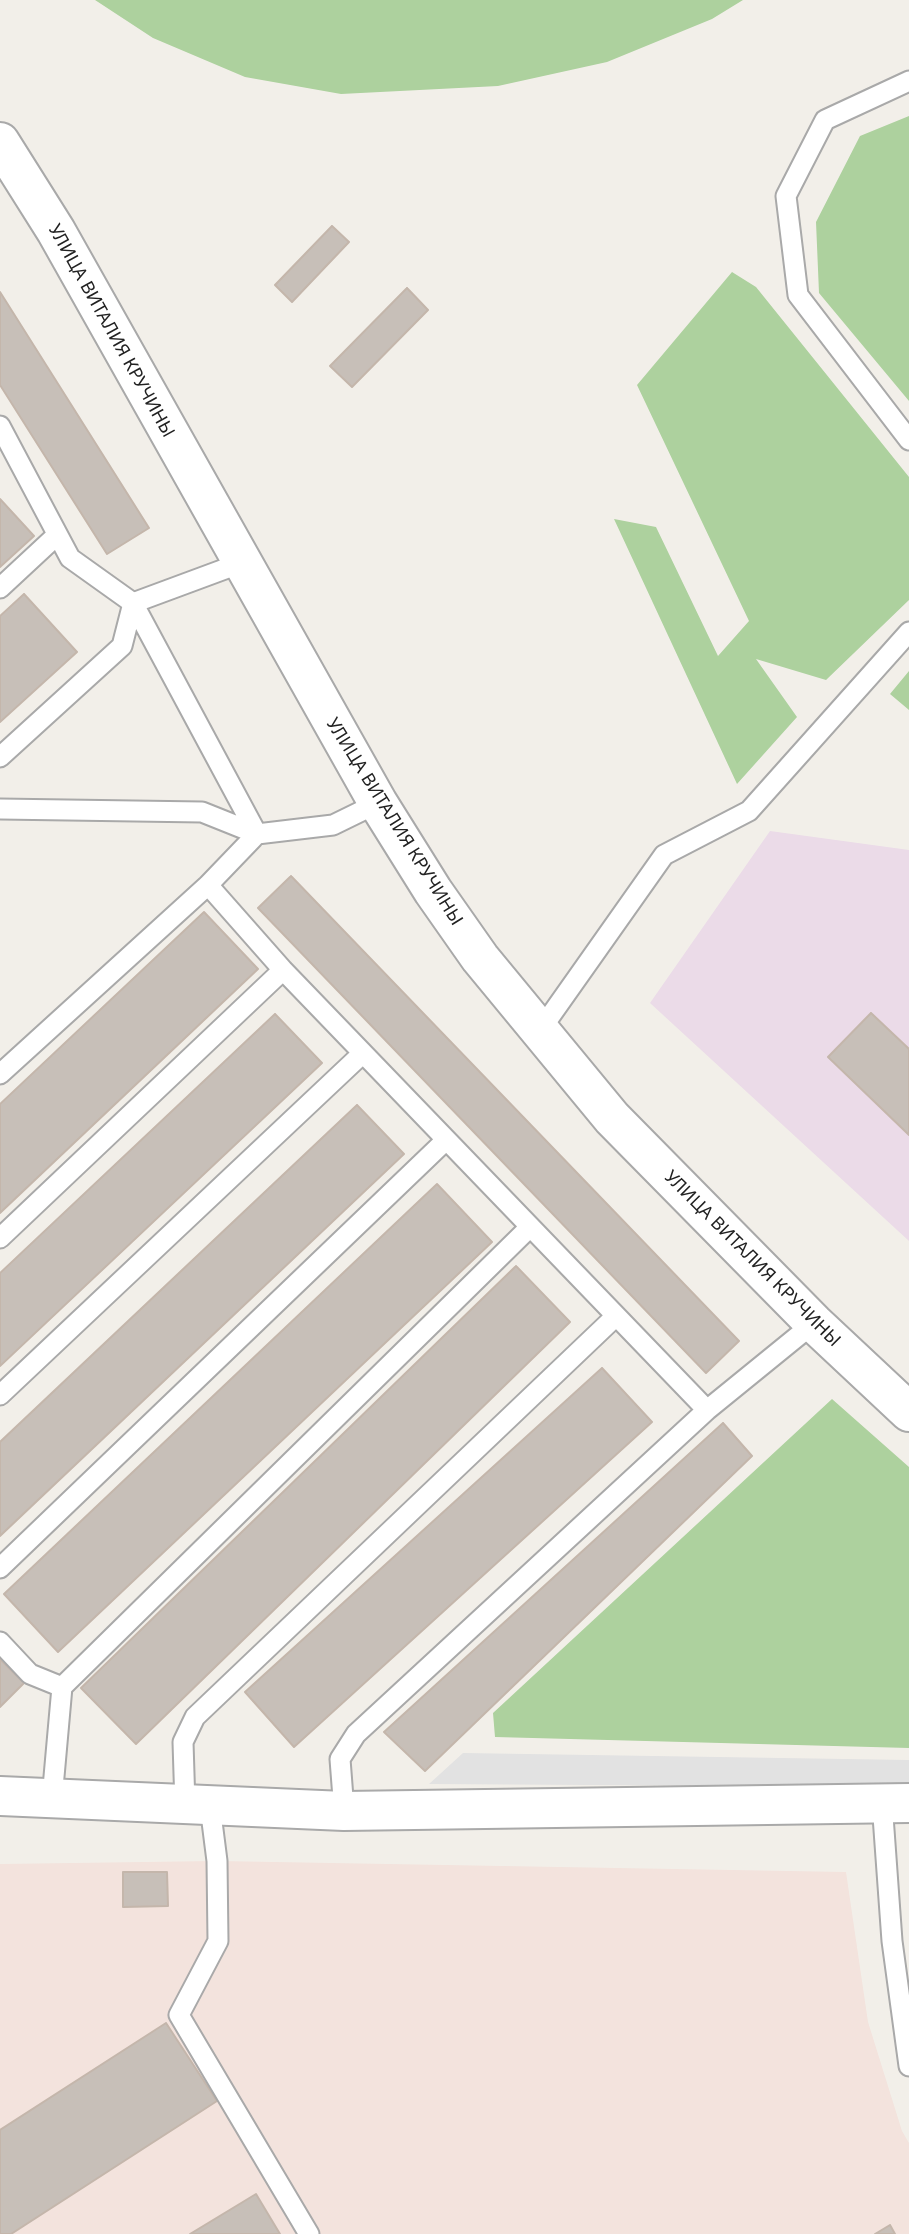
<!DOCTYPE html>
<html>
<head>
<meta charset="utf-8">
<style>
  body { margin:0 }
  canvas { display:block; background:#f2efe9 }
</style>
</head>
<body>
<canvas width="909" height="2234"></canvas>
<script>
const context = document.querySelector('canvas').getContext('2d');
context.lineJoin = 'round';
function paint(path, color) { context.fillStyle = color; context.fill(path, 'evenodd'); }
const shape = rows => new Path2D(rows.map(r => 'M' + r).join(''));
function trace(path, color, width, dash) { context.strokeStyle = color; context.lineWidth = width; context.lineCap = dash ? 'butt' : 'round'; context.setLineDash(dash || []); context.stroke(path); }
function drawText(font, color, halo, rows, align = 'center') {
  context.font = font + ' "Noto Sans",sans-serif'; context.lineWidth = 5; context.setLineDash([]); context.textBaseline = 'middle'; context.strokeStyle = halo; context.fillStyle = color; for (const [text, x, y, turn = 0] of rows) {
    context.save(); context.translate(x, y); context.rotate((+turn || 0) * Math.PI / 180); context.textAlign = isNaN(turn) ? turn : align; if (halo) context.strokeText(text, 0, 0); context.fillText(text, 0, 0); context.restore();
  }
}
const industrial = shape([
  [770,831,909,850,909,1241,650,1003]
]);
const military = shape([
  [217,1861,846,1872,868,2022,902,2131,909,2143,909,2234,0,2234,0,1864]
]);
const forest = shape([
  [95,0,743,0,712,19,607,62,498,86,341,94,245,77,153,38],
  [909,116,909,401,819,293,816,222,860,136],
  [732,272,756,287,909,477,909,600,826,680,756,659,797,717,737,784,614,519,656,527,718,656,749,621,637,385],
  [909,671,909,710,890,694],
  [832,1399,909,1467,909,1748,495,1737,493,1713]
]);
const parking = shape([
  [463,1753,909,1760,909,1787,429,1784]
]);
const building = shape([
  [332,226,349,242,292,302,275,285,332,226],
  [407,288,428,310,352,387,330,366,407,288],
  [0,292,149,528,107,554,0,385,0,292],
  [0,499,34,536,0,567,0,499],
  [24,594,77,652,0,722,0,616,24,594],
  [291,876,739,1341,706,1373,258,908,291,876],
  [204,912,258,969,0,1213,0,1104,204,912],
  [871,1013,909,1049,909,1135,828,1057,871,1013],
  [275,1014,322,1063,0,1366,0,1273,275,1014],
  [357,1105,404,1154,0,1536,0,1442,357,1105],
  [437,1184,492,1242,58,1652,4,1594,437,1184],
  [516,1266,570,1322,136,1744,81,1688,516,1266],
  [602,1368,652,1422,294,1747,245,1692,602,1368],
  [723,1423,752,1456,425,1771,384,1732,723,1423],
  [0,1659,24,1683,0,1707,0,1659],
  [123,1872,167,1872,168,1906,123,1907,123,1872],
  [166,2023,217,2101,11,2234,0,2234,0,2130,166,2023],
  [256,2194,280,2234,190,2234,256,2194],
  [890,2225,895,2234,875,2234,890,2225]
]);
const service = shape([
  [909,81,825,120,786,196,798,295,909,440],
  [0,426,70,558,133,603,257,834,202,812,0,809],
  [0,588,56,536],
  [0,757,122,646,133,603,241,563],
  [208,885,283,970,707,1410,356,1734,340,1759,344,1811],
  [539,1032,664,855,749,811,909,632],
  [0,1074,208,885,257,834,333,825,378,803],
  [0,1238,283,970],
  [0,1395,363,1053],
  [707,1410,814,1323],
  [0,1568,446,1140],
  [0,1642,30,1674,62,1687,530,1227],
  [52,1799,62,1687],
  [882,1802,892,1941,909,2066],
  [185,1806,183,1742,195,1717,616,1316],
  [210,1806,217,1861,218,1941,179,2015,309,2234]
]);
const minor = shape([
  [0,1796,344,1811,909,1803]
]);
const tertiary = shape([
  [0,142,56,231,378,803,433,891,480,958,612,1118,814,1323,909,1412]
]);
const streetNames = [
  ["УЛИЦА ВИТАЛИЯ КРУЧИНЫ",111,331,61],
  ["УЛИЦА ВИТАЛИЯ КРУЧИНЫ",394,822,58],
  ["УЛИЦА ВИТАЛИЯ КРУЧИНЫ",752,1259,45]
];
paint(industrial, '#ebdbe8');
paint(military, '#f3e3dd');
paint(forest, '#add19e');
paint(parking, '#e2e2e2');
paint(building, '#c7bfb8');
trace(building, '#c4b6ab', 2);
trace(service, '#a9a9a9', 23);
trace(minor, '#a9a9a9', 42);
trace(tertiary, '#a9a9a9', 42);
trace(service, '#fff', 19);
trace(minor, '#fff', 38);
trace(tertiary, '#fff', 38);
drawText('18px', '#222', '#fff', streetNames);
</script>
</body>
</html>
